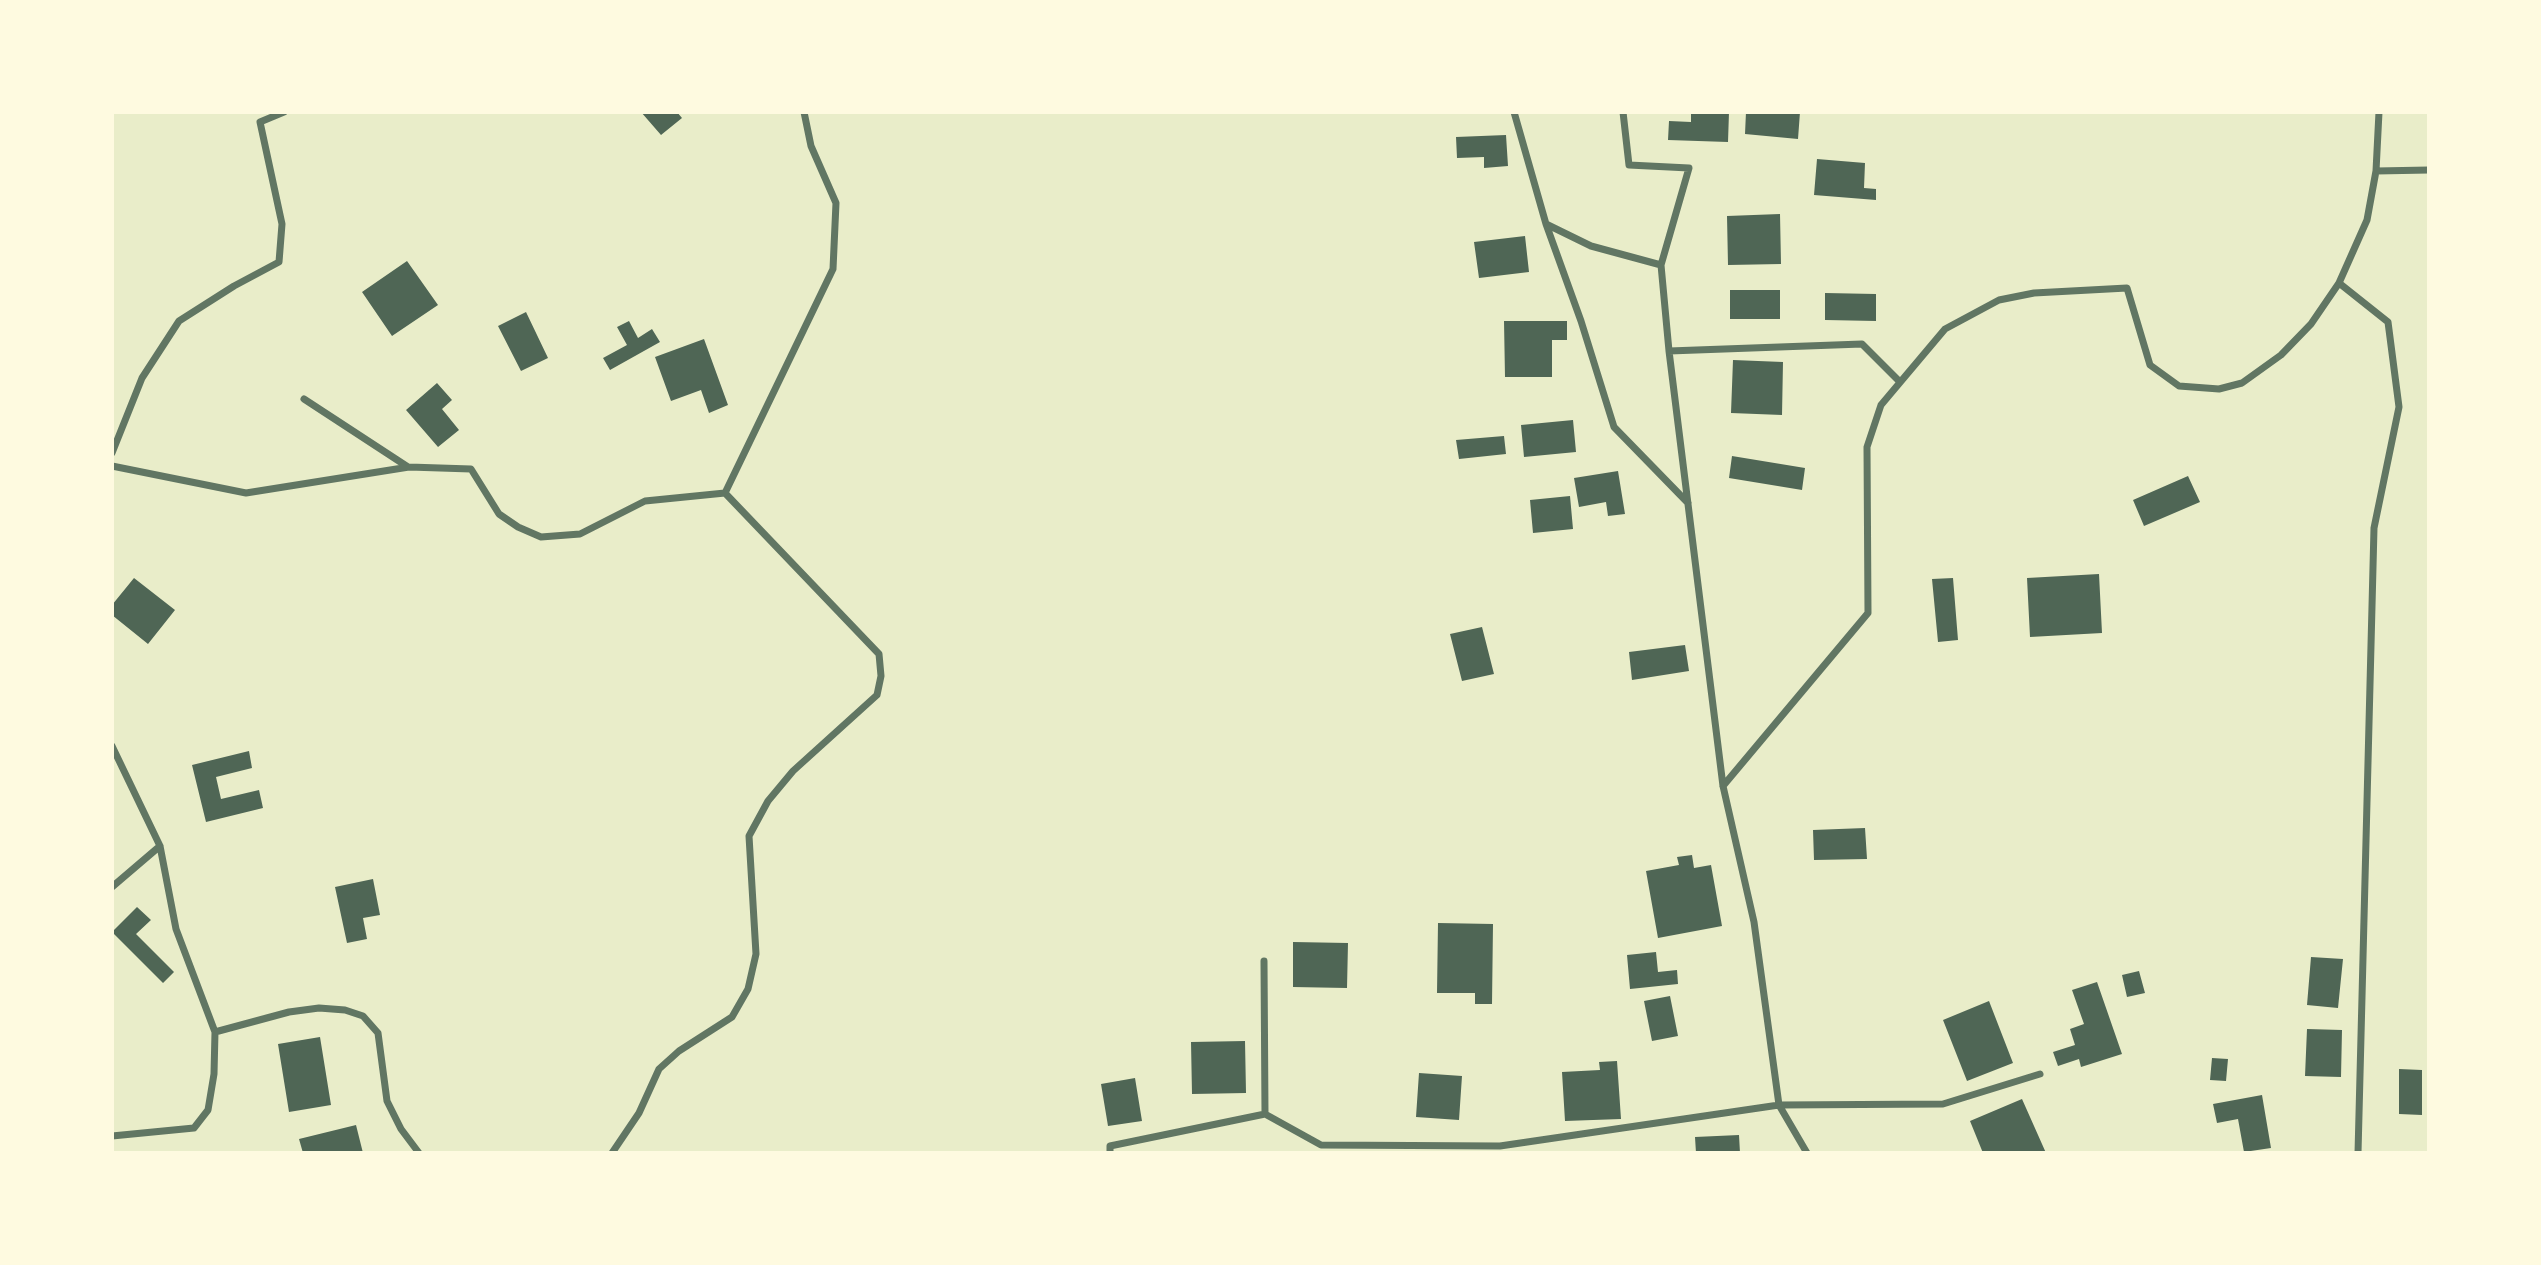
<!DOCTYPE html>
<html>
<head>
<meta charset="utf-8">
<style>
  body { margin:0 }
  #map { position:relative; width:2541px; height:1265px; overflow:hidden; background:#e9edc9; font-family:Figtree,sans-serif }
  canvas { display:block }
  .frame { position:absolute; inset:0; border:114px solid #fefae0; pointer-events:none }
</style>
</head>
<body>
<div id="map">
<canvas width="2541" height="1265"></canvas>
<div class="frame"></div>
</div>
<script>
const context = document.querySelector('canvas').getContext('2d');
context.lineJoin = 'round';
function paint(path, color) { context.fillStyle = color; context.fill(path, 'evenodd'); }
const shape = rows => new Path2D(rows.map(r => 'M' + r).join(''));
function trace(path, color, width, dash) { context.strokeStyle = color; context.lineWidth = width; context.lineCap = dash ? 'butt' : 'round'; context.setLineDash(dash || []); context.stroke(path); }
const building = shape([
  [641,112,677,112,682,118,661,135],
  [1691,112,1729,112,1728,142,1668,140,1669,121,1691,122],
  [1746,112,1800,112,1798,139,1745,134],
  [1506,135,1508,166,1484,168,1484,157,1457,158,1456,137],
  [1817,159,1865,163,1864,188,1876,189,1876,200,1814,195],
  [1780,214,1781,264,1728,265,1727,216],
  [1525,236,1529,272,1479,278,1474,242],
  [407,261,438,305,392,336,362,292],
  [1730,290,1780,290,1780,319,1730,319],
  [1825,293,1876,294,1876,321,1825,320],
  [526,312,548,358,521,371,498,326],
  [629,321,638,338,652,329,660,342,610,370,603,358,627,345,617,327],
  [1504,321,1567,321,1567,340,1552,340,1552,377,1505,377],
  [704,339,728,405,709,413,701,390,671,401,655,357],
  [1733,360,1783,362,1782,415,1731,413],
  [437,383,452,400,442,409,459,430,438,447,406,410],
  [1573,420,1576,452,1524,457,1521,425],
  [1504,436,1506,454,1459,459,1456,440],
  [1732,456,1805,468,1802,490,1729,478],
  [1618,471,1625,514,1608,516,1606,502,1579,507,1574,478],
  [2188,476,2200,502,2144,526,2133,500],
  [1570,496,1573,529,1533,533,1530,500],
  [2099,574,2102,633,2030,637,2027,578],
  [134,578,175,610,148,644,112,615,112,605],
  [1953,578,1958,640,1938,642,1932,579],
  [1482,627,1494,674,1462,681,1450,634],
  [1685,645,1689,671,1632,680,1629,652],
  [249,751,252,768,216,777,221,799,259,790,263,808,206,822,192,765],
  [1865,828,1867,859,1814,860,1813,830],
  [1692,855,1694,868,1711,865,1722,926,1658,938,1646,871,1679,865,1677,857],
  [373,879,380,915,363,918,367,939,347,943,335,887],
  [137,907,151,920,136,934,174,972,163,983,112,932],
  [1438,923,1493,924,1492,1004,1475,1004,1475,993,1437,993],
  [1293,942,1348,943,1347,988,1293,987],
  [1656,952,1658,972,1677,970,1678,984,1630,989,1627,955],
  [2311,957,2343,959,2338,1008,2307,1005],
  [2139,971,2145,993,2127,997,2122,975],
  [2097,982,2122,1054,2081,1067,2079,1059,2058,1066,2053,1052,2075,1045,2070,1029,2084,1024,2072,990],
  [1670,996,1678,1036,1652,1041,1644,1001],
  [1989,1001,2013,1063,1967,1081,1943,1020],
  [2307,1029,2342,1030,2341,1077,2305,1076],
  [320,1037,331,1105,289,1112,278,1044],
  [1245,1041,1246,1093,1192,1094,1191,1042],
  [2212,1058,2228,1059,2226,1081,2210,1080],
  [1617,1061,1621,1119,1565,1121,1562,1072,1600,1070,1599,1062],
  [2399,1069,2422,1070,2422,1115,2399,1114],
  [1419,1073,1462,1076,1459,1120,1416,1117],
  [1135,1078,1142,1121,1108,1126,1101,1084],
  [2262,1095,2271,1148,2244,1152,2238,1119,2217,1123,2213,1104],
  [2022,1099,2046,1153,1983,1153,1970,1121],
  [356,1125,363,1153,303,1153,299,1139],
  [1739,1135,1740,1153,1696,1153,1695,1137]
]);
const minor = shape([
  [1514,112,1546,224,1591,246,1661,265],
  [1623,112,1629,165,1689,168,1661,265,1669,351,1723,786,1754,922,1779,1105,1807,1153],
  [2376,171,2429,170],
  [1546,224,1581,321,1614,427,1688,503],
  [2339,283,2388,322,2399,407,2374,528,2358,1153],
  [1669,351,1862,344,1900,382],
  [304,399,408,467],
  [112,453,142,378,179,321,234,286,279,262,282,224,260,122,284,112],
  [112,466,246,493,409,467,471,469,499,514,518,527,541,537,580,534,645,501,725,493],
  [112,746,160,846,176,929,215,1032,214,1074,208,1110,194,1128,112,1136],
  [1723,786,1868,613,1867,447,1881,405,1945,329,1999,300,2034,293,2127,288,2150,365,2179,386,2219,389,2242,383,2281,355,2311,324,2339,283,2367,220,2376,171,2379,112],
  [112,887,160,846],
  [1264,961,1265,1114],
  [215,1032,289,1012,319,1008,345,1010,363,1016,378,1033,387,1101,401,1129,419,1153],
  [612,1153,639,1113,659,1069,679,1051,732,1017,748,989,756,954,749,836,768,801,793,771,877,695,881,676,879,654,725,493,833,269,836,203,811,146,804,112],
  [1110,1153,1110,1146,1265,1114,1321,1145,1500,1146,1779,1105,1943,1104,2040,1074]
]);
paint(building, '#4f6655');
trace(minor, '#617663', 7);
</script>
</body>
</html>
